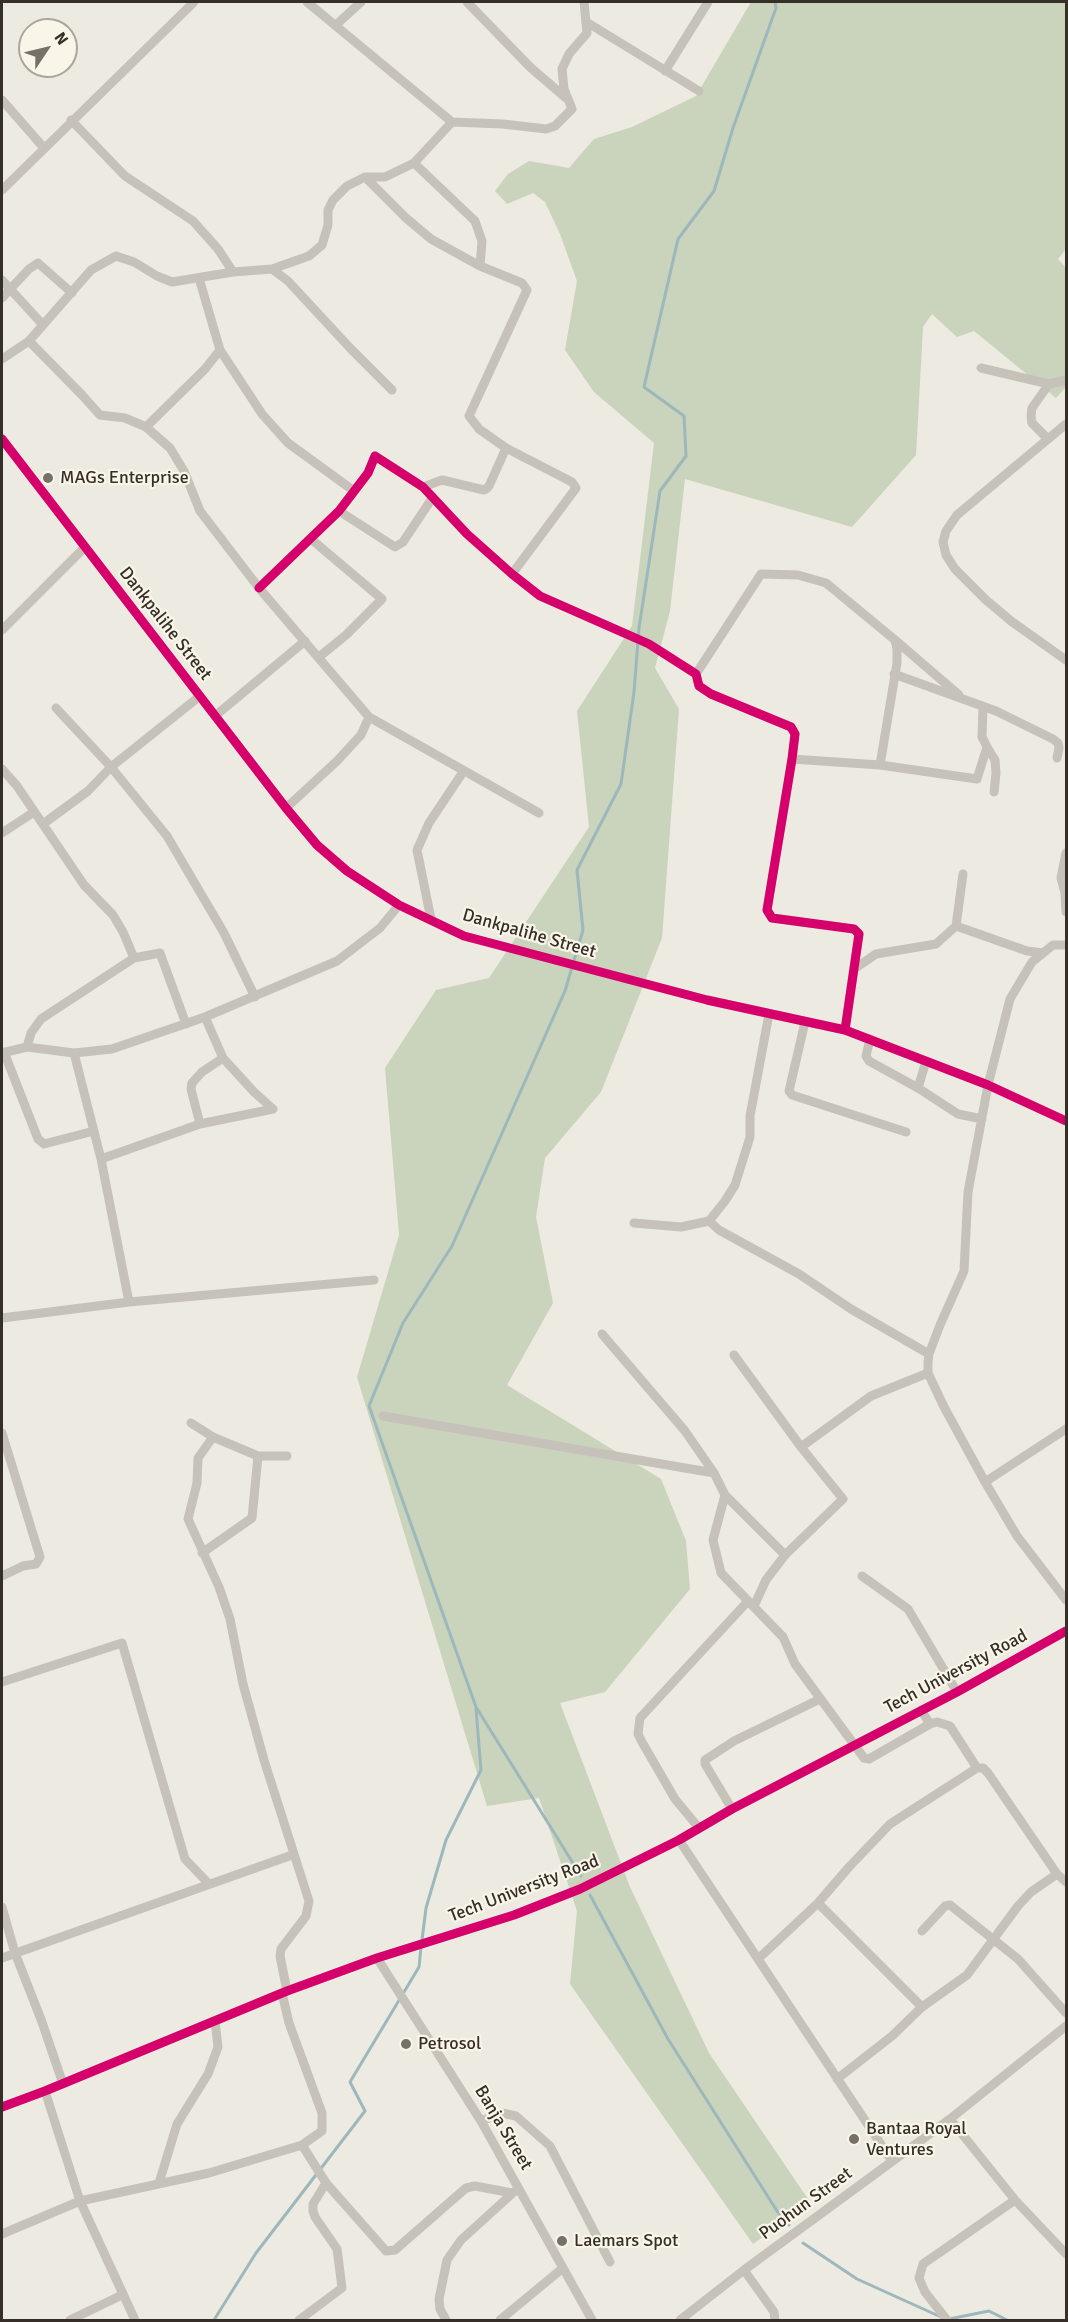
<!DOCTYPE html>
<html>
<head>
<meta charset="utf-8">
<style>
  body { margin:0 }
  #map { position:relative; width:1068px; height:2322px; overflow:hidden; background:#edeae1; font-family:Signika,sans-serif }
  canvas { display:block }
  .frame { position:absolute; inset:0; border:3px solid #362f28; pointer-events:none }
  .north { position:absolute; left:18px; top:18px; width:60px; height:60px; box-sizing:border-box; background:#f9f5e8; border:2px solid #aba69b; border-radius:50%; rotate:55deg; font-size:16px; font-weight:700; line-height:24px; text-align:center; color:#362f28 }
  .north::after { content:''; display:block; margin:auto; width:21px; height:27px; background:#767069; clip-path:polygon(50% 0,100% 100%,50% 72%,0 100%) }
</style>
</head>
<body>
<div id="map">
<canvas width="1068" height="2322"></canvas>
<div class="frame"></div>
<div class="north">N</div>
</div>
<script>
const context = document.querySelector('canvas').getContext('2d');
context.lineJoin = 'round';
function paint(path, color) { context.fillStyle = color; context.fill(path, 'evenodd'); }
const shape = rows => new Path2D(rows.map(r => 'M' + r).join(''));
function trace(path, color, width, dash) { context.strokeStyle = color; context.lineWidth = width; context.lineCap = dash ? 'butt' : 'round'; context.setLineDash(dash || []); context.stroke(path); }
function drawText(font, color, halo, rows, align = 'center') {
  context.font = font + ' Signika,sans-serif'; context.lineWidth = 4.5; context.setLineDash([]); context.textBaseline = 'middle'; context.strokeStyle = halo; context.fillStyle = color; for (const [text, x, y, turn = 0] of rows) {
    context.save(); context.translate(x, y); context.rotate((+turn || 0) * Math.PI / 180); context.textAlign = isNaN(turn) ? turn : align; if (halo) context.strokeText(text, 0, 0); context.fillText(text, 0, 0); context.restore();
  }
}
const green = shape([
  [751,2,1066,2,1066,249,1058,259,1066,268,1066,387,1056,398,974,331,957,337,932,314,923,327,916,455,852,527,685,479,670,611,655,668,679,709,662,938,601,1092,545,1158,536,1217,553,1303,507,1385,661,1479,686,1541,690,1589,605,1692,560,1703,630,1887,709,2053,810,2202,753,2244,570,1984,577,1911,539,1798,487,1806,357,1377,399,1235,385,1068,436,990,489,978,589,827,577,711,632,626,654,443,594,392,565,350,577,281,560,234,545,202,533,193,507,204,495,191,508,174,529,161,569,168,594,139,632,127,696,96]
]);
const stream = shape([
  [581,1876,476,1707,369,1406,403,1323,452,1246,565,991,583,930,577,870,621,784,634,692,639,628,660,491,686,456,684,416,644,387,678,239,714,191,733,128,776,8,775,2],
  [590,1895,668,2039,777,2211,789,2225],
  [422,1940,426,1908,446,1840,481,1770,476,1709],
  [803,2243,857,2279,941,2317],
  [949,2319,989,2311,1007,2320],
  [214,2320,256,2253,365,2111,350,2082,419,1967,421,1947]
]);
const minor = shape([
  [307,2,452,122,503,124,546,129,555,126,572,109,564,89,562,69,569,54,587,33,584,2],
  [467,2,530,67,566,98],
  [588,23,699,91],
  [336,25,361,2],
  [665,71,708,2],
  [2,100,44,148],
  [71,120,125,176,193,221,218,249,233,272],
  [414,163,475,221,482,241,480,266],
  [365,177,406,218,431,239,480,266,522,283,527,290,469,416,479,429,506,448,572,482,576,488,512,574],
  [2,190,194,2],
  [272,269,288,281,350,348,392,390],
  [199,278,220,350,262,414,288,443,354,491],
  [2,280,43,325],
  [2,298,29,269,38,263,72,293],
  [29,341,82,395,100,415,125,418,146,427,170,448,184,471,200,511,259,588,369,717,539,813],
  [2,359,29,341,91,270,116,256,134,262,157,276,172,282,233,272,272,269,309,256,322,245,328,225,328,210,333,200,347,186,365,177,385,177,414,163,452,122],
  [981,368,1049,384,1066,380],
  [1066,424,957,515,946,531,943,542,946,555,955,569,986,600,1011,621,1066,660],
  [146,427,205,369,220,350],
  [2,439,286,808,317,845,347,871,399,905,464,936,707,1000,845,1030,988,1085,1066,1121],
  [1048,439,1032,423,1031,416,1032,408,1049,384],
  [423,487,442,480,484,490,486,489,489,486,506,448],
  [339,511,395,547,403,542,433,497],
  [311,539,382,599,346,635,319,657],
  [259,588,339,511,368,473,375,456,423,487,467,534,512,574,540,596,649,644,696,674,699,686,711,694,791,727,795,734,792,759,767,910,772,918,854,929,859,934,845,1030],
  [2,630,85,547],
  [895,640,959,695],
  [696,674,761,574,798,575,826,583,895,640,897,649,897,663,880,765,792,759],
  [894,674,996,711,1053,739,1058,743,1059,748,1057,758],
  [56,708,111,767,167,836,224,933,255,997],
  [215,716,305,641],
  [987,747,995,760,996,773,994,792],
  [880,765,977,779,987,747,982,737,983,707],
  [2,769,17,786,84,885,113,915,123,932,134,958],
  [286,808,337,761,361,735,369,717],
  [43,824,88,791,111,767,200,696],
  [2,833,34,812],
  [1066,853,1061,878,1065,893,1066,892],
  [1065,893,1066,912],
  [431,919,417,850,429,823,463,772],
  [956,926,963,874],
  [1066,945,1053,945,1032,962,1010,999,988,1085,968,1192,964,1271,940,1325,929,1354,928,1362,928,1373,944,1407,985,1482,1017,1536,1066,1600],
  [854,969,876,954,936,944,956,926,1027,951,1043,953],
  [805,1022,789,1091,792,1095,906,1132],
  [870,1039,866,1056,869,1061,918,1088,958,1114,982,1119],
  [27,1047,31,1033,41,1019,134,958,160,953,186,1024],
  [4,1052,38,1139,44,1144,94,1131],
  [2,1053,27,1047,74,1053,112,1049,205,1017,337,961,380,928,399,905],
  [74,1053,101,1159,129,1302],
  [223,1058,254,1092,273,1109],
  [918,1088,926,1061],
  [200,1124,191,1089,192,1083,202,1072,223,1058,205,1017],
  [101,1159,200,1124,273,1109],
  [709,1221,719,1230,799,1274,851,1309,929,1354],
  [634,1223,681,1227,709,1221,725,1201,735,1185,750,1137,750,1116,769,1014],
  [2,1318,129,1302,374,1280],
  [602,1334,685,1431,714,1473],
  [734,1355,801,1447,843,1499,785,1555,766,1580,754,1606],
  [383,1416,714,1473,725,1495,713,1540,721,1573,783,1637,795,1664,864,1758,869,1759,930,1724],
  [191,1423,213,1437,258,1456],
  [2,1433,40,1557,36,1564,23,1566,2,1576],
  [213,1437,198,1458,197,1483,188,1519,219,1587,230,1619,243,1684,264,1760,309,1901,306,1916,281,1949,280,1956,287,1991],
  [801,1447,871,1396,928,1373],
  [985,1482,1066,1429],
  [725,1495,785,1555],
  [202,1553,252,1518,258,1456,287,1456],
  [862,1576,908,1609,957,1692],
  [2,1682,122,1643,185,1859,209,1884],
  [921,1710,930,1724,937,1722,950,1726,977,1768],
  [732,1809,705,1764,705,1760,734,1741,820,1699],
  [699,1828,675,1799,642,1742,638,1734,640,1718,748,1601],
  [679,1840,892,2161],
  [818,1903,922,2007],
  [2,1907,15,1953,42,2022,63,2084],
  [922,1931,945,1906,950,1905,1018,1959,1066,2013],
  [2,1958,292,1855],
  [377,1958,481,2121,592,2320],
  [758,1959,818,1903,849,1867,890,1824,977,1768,983,1768,988,1773,1057,1874],
  [282,1993,289,2023,322,2113,322,2131,302,2145],
  [837,2079,892,2036,922,2007,967,1975,1018,1906,1031,1892,1057,1874,1066,1882],
  [45,2091,80,2201,135,2320],
  [2,2107,45,2091,287,1991,377,1958,514,1915,580,1889,679,1840,732,1809,957,1692,1066,1631],
  [950,2119,1015,2200,1066,2254],
  [481,2121,502,2113,516,2116,550,2146,610,2262],
  [159,2183,177,2124,208,2074,218,2047,215,2021],
  [2,2234,80,2201,209,2173,302,2145,326,2183,386,2251,395,2250,466,2188,475,2186,512,2193],
  [744,2270,774,2312,775,2320],
  [70,2320,122,2295],
  [299,2320,342,2288,337,2249,315,2217,313,2211,313,2204,326,2183],
  [446,2320,440,2309,439,2299,447,2260,461,2240,515,2191],
  [500,2320,563,2268],
  [680,2320,744,2270,950,2119,1066,2026],
  [947,2320,925,2292,919,2278,923,2264,1015,2200]
]);
const cycleway = shape([
  [2,439,286,808,317,845,347,871,399,905,464,936,707,1000,845,1030,988,1085,1066,1121],
  [259,588,339,511,368,473,375,456,423,487,467,534,512,574,540,596,649,644,696,674,699,686,711,694,791,727,795,734,792,759,767,910,772,918,854,929,859,934,845,1030],
  [2,2107,45,2091,287,1991,377,1958,514,1915,580,1889,679,1840,732,1809,957,1692,1066,1631]
]);
const markers = [
  [48,478,6,"#767069"],
  [406,2044,6,"#767069"],
  [854,2139,6,"#767069"],
  [562,2241,6,"#767069"]
];
const poiNames = [
  ["MAGs Enterprise",60,478],
  ["Petrosol",418,2044],
  ["Bantaa Royal",866,2129],
  ["Ventures",866,2150],
  ["Laemars Spot",574,2241]
];
const streetNames = [
  ["Dankpalihe Street",165,624,52],
  ["Dankpalihe Street",529,934,16],
  ["Tech University Road",956,1672,-28],
  ["Tech University Road",524,1889,-21],
  ["Banja Street",503,2128,59],
  ["Puohun Street",806,2204,-36]
];
paint(green, '#cad3bb');
trace(stream, '#9db8bd', 3);
trace(minor, '#c6c2ba', 9);
trace(cycleway, '#d6006c', 9);
for (const [x, y, r, color] of markers) { const dot = new Path2D(); dot.arc(x, y, r, 0, 2 * Math.PI); context.fillStyle = color; context.fill(dot); trace(dot, '#f9f5e8', 2); }
drawText('18px', '#362f28', '#f9f5e8', poiNames, 'left');
drawText('18px', '#362f28', '#f9f5e8', streetNames);
</script>
</body>
</html>
